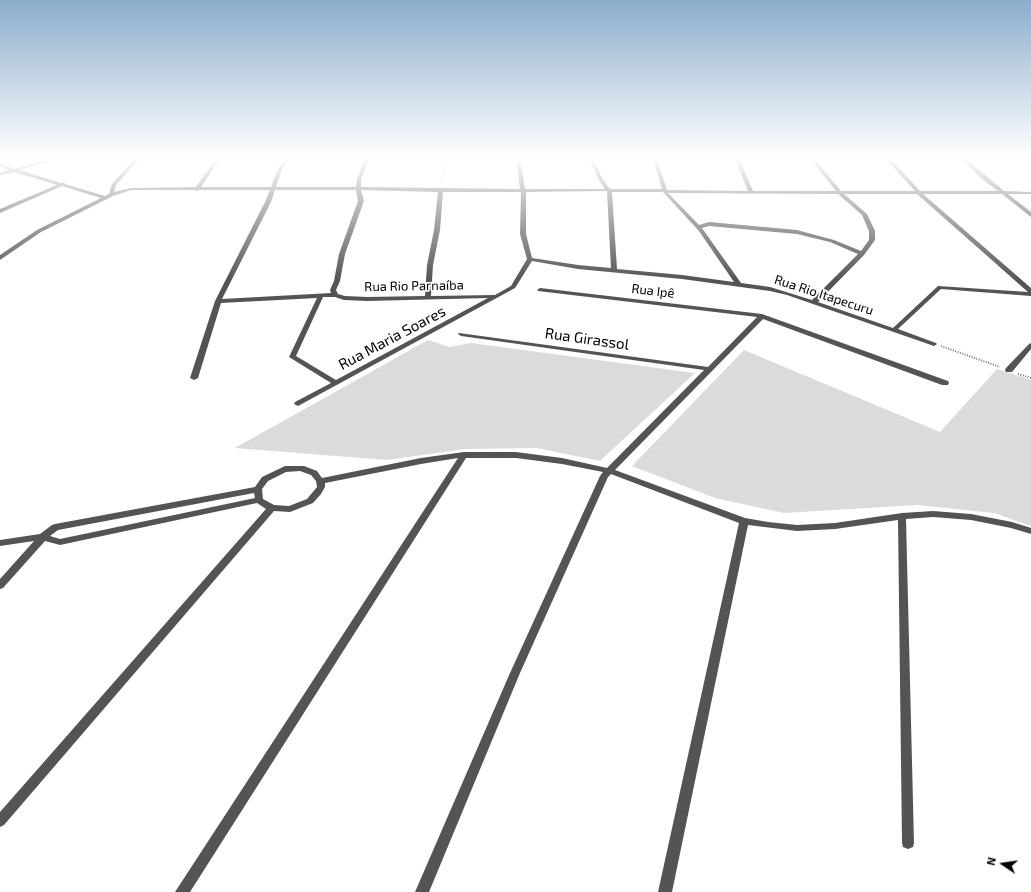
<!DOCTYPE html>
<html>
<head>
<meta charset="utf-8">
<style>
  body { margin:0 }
  #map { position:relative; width:1031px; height:892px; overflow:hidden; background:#fff; font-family:"Exo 2",sans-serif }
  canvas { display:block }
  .north { position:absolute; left:983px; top:844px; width:40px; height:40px; -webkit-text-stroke:3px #fff; paint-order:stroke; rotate:283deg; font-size:11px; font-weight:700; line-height:16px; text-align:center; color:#000 }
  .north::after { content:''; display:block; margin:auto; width:14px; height:18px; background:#000; clip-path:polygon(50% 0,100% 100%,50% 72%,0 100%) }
</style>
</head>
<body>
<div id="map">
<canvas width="1031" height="892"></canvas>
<div class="north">N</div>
</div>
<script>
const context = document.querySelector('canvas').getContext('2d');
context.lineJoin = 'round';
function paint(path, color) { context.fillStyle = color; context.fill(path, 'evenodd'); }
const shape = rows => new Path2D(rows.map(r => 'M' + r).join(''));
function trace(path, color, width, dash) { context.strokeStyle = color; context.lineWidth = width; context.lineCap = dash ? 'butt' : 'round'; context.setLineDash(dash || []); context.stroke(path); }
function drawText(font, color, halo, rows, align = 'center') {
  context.font = font + ' "Exo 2",sans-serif'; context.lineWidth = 3.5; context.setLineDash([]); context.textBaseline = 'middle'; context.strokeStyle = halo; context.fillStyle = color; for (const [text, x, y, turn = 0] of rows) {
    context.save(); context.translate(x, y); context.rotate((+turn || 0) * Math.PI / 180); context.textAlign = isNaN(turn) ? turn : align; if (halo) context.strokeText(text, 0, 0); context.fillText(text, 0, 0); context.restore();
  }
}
const green = shape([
  [428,340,450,347,471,343,695,373,600,461,537,448,465,449,387,460,235,448],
  [744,350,940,432,997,369,1031,380,1031,526,994,513,917,505,784,513,715,498,632,466]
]);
const pathFar1 = shape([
  [442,181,444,156]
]);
const path = shape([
  [941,346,1000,367],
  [1018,374,1031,378]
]);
const minor = shape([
  [59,156,66,156,19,170,61,183,65,183,65,184,105,196,109,194,112,184,137,156,142,156,116,185,114,192,131,188,196,187,218,156,222,156,201,187,271,187,278,169,287,156,291,156,282,169,276,187,356,187,357,179,366,156,370,156,361,179,361,187,520,189,516,156,520,156,525,189,605,189,599,180,588,156,592,156,603,180,610,189,662,189,652,156,656,156,667,190,748,191,734,156,738,156,753,191,836,191,808,156,812,156,841,191,915,191,883,156,888,156,920,191,998,191,982,179,958,156,963,156,1004,191,1031,192,1031,194,1008,194,1031,212,1031,217,1002,194,923,194,1031,288,1031,296,941,289,898,329,936,343,937,344,934,346,787,295,770,291,682,279,578,269,532,261,515,288,298,406,294,404,295,402,331,383,289,357,317,298,221,303,198,378,194,380,190,378,215,301,265,202,270,190,199,190,197,191,195,190,131,190,113,196,41,232,0,260,0,255,37,230,101,198,62,186,0,213,0,209,57,185,14,172,0,175,0,173,9,170,0,166,0,163,14,169,59,156],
  [275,190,356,190,358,201,339,254,334,281,330,290,331,293,222,299,271,202,275,190],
  [361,190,438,192,434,230,427,265,425,296,367,297,345,296,338,294,336,290,340,281,345,254,364,201,361,190],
  [607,191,611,268,578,265,532,258,526,234,526,192,607,191],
  [443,192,521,192,520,234,527,259,511,286,495,295,431,296,433,265,440,230,443,192],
  [612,192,663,192,699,231,734,282,682,275,617,269,612,192],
  [668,193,838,194,862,215,869,231,869,240,861,251,834,240,797,230,709,222,699,225,668,193],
  [844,194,917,194,1028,292,938,286,893,328,818,302,864,255,875,240,875,231,867,214,844,194],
  [709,226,797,234,830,242,858,254,812,300,770,287,741,283,702,228,709,226],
  [323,297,335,297,344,300,367,301,488,298,336,380,296,356,323,297],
  [540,288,762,314,948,381,949,383,948,385,942,385,763,319,615,470,745,518,768,522,797,525,835,523,902,513,933,511,971,514,1012,522,1031,528,1031,534,1011,528,971,520,933,517,906,519,914,843,913,847,908,849,903,847,902,843,898,520,835,529,797,531,748,525,672,892,658,892,739,523,611,474,608,477,520,673,429,892,415,892,510,673,600,476,603,472,562,464,516,458,466,458,190,892,175,892,458,458,421,464,325,483,325,487,321,494,313,503,290,512,274,511,4,825,0,827,0,812,266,509,257,503,60,545,45,541,3,588,0,589,0,579,34,541,0,546,0,540,40,534,52,525,55,524,255,487,262,477,285,466,304,466,317,471,322,478,421,458,464,452,516,452,562,458,607,468,704,370,461,336,458,334,459,333,708,367,757,317,538,291,537,290,540,288],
  [300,471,311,475,316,481,317,487,307,499,289,506,274,505,263,499,262,489,268,481,286,472,300,471],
  [254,493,255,498,60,539,50,536,58,530,254,493],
  [1031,343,1031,349,1012,372,1006,372,1005,370,1006,368,1029,344,1031,343]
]);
const farStreetnames = [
  ["Rua Rio Parnaíba",414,286,-1],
  ["Rua Ipê",653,291,7],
  ["Rua Rio Itapecuru",824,295,18]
];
const streetNames = [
  ["Rua Maria Soares",392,338,-28],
  ["Rua Girassol",587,339,8]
];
paint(green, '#dbdbdb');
trace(pathFar1, '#767676', 1.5, [0.5, 1.5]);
trace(path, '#767676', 2, [1, 1.5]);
paint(minor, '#545454');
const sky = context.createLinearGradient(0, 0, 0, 281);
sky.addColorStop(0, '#8cadcc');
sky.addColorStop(0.56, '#fff');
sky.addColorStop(1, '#ffffff00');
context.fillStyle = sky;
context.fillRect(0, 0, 1031, 281);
drawText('13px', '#000', '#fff', farStreetnames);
drawText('15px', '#000', '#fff', streetNames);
</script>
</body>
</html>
